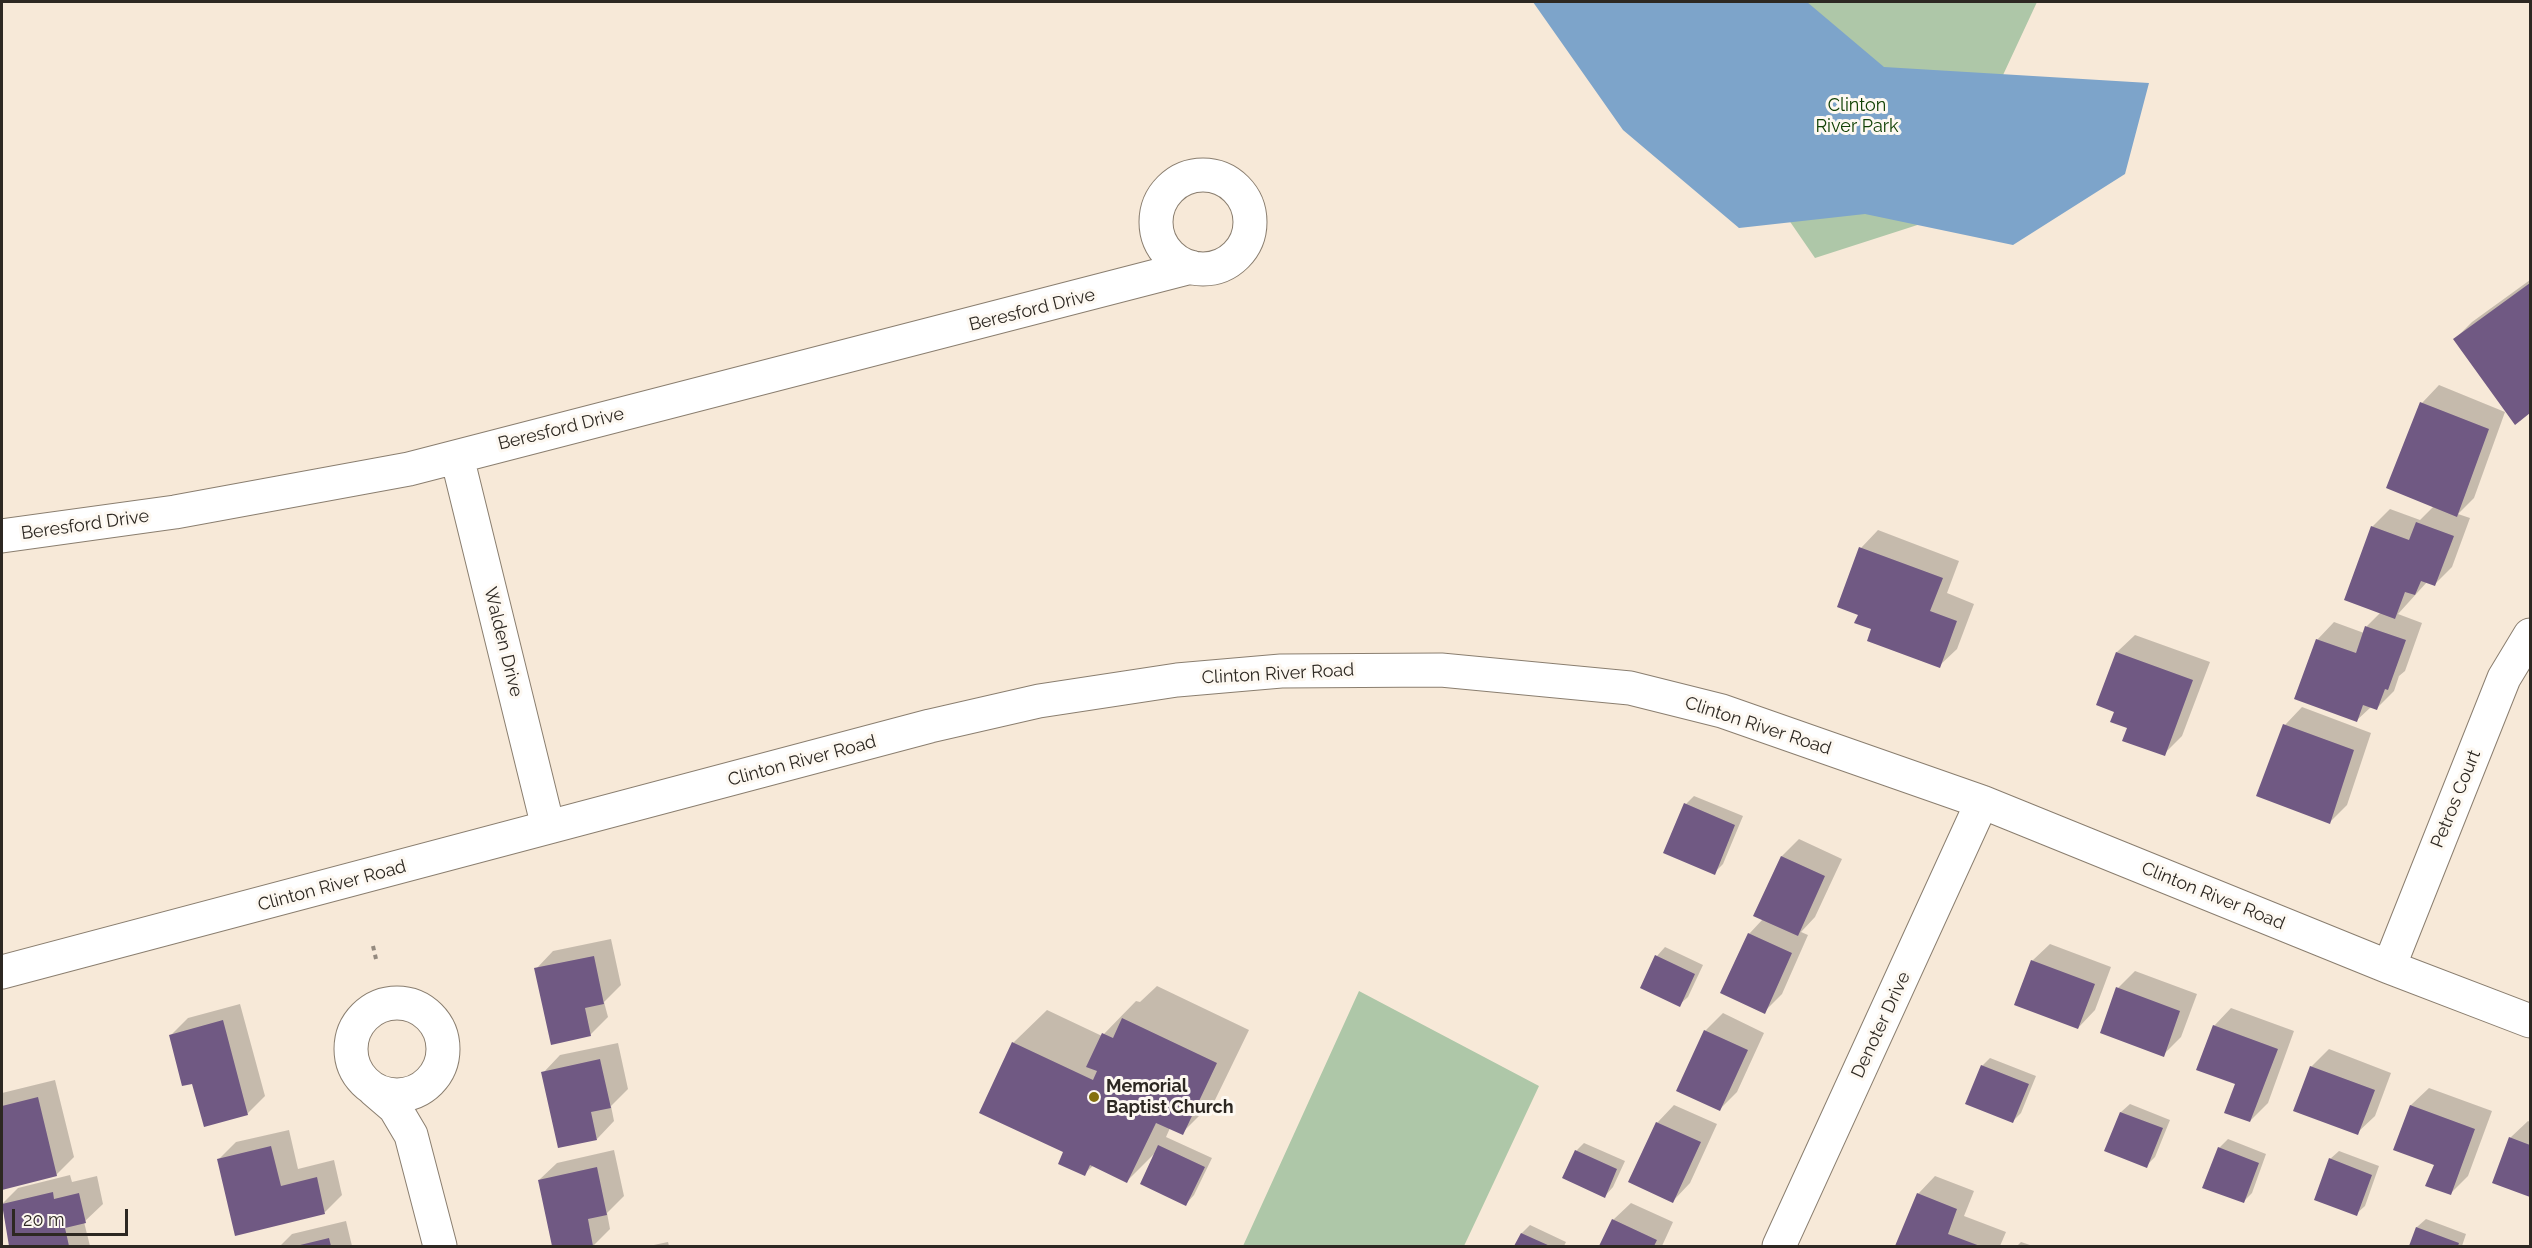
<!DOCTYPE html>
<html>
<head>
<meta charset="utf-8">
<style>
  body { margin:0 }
  #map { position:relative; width:2532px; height:1248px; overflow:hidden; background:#f7e9d8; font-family:Raleway,sans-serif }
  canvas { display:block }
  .frame { position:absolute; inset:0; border:3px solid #2d2822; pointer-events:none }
  .scale { position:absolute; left:12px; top:1209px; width:116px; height:27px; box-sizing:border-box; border:3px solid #2d2822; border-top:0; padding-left:8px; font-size:18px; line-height:21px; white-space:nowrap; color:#2d2822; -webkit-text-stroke:4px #fdf8f1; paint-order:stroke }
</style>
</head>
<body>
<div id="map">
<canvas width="2532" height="1248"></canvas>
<div class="frame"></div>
<div class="scale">20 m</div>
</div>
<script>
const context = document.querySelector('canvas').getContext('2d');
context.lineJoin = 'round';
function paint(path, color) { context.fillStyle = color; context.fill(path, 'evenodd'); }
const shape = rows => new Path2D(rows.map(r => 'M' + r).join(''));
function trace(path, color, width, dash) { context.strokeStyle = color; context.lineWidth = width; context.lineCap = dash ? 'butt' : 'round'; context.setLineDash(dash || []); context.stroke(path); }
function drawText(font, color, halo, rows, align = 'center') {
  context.font = font + ' Raleway,sans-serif'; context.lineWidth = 6; context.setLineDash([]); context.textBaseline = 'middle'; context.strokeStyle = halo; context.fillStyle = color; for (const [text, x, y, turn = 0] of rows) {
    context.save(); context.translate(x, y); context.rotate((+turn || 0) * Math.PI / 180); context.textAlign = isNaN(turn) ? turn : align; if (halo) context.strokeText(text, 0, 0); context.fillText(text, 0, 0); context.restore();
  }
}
const green = shape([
  [1639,2,2037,2,1936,219,1815,258],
  [1359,991,1539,1086,1464,1246,1243,1246]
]);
const water = shape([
  [1533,2,1807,2,1884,67,2149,83,2125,174,2013,245,1865,214,1739,228,1623,130]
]);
const shadow = shape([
  [2530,280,2530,411,2515,422,2455,339,2472,322],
  [2439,385,2505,412,2474,498,2458,514,2470,518,2452,567,2434,585,2427,582,2398,614,2422,623,2405,671,2399,676,2394,691,2376,709,2371,707,2357,720,2317,640,2334,622,2364,633,2367,626,2381,612,2372,527,2390,509,2420,520,2434,506,2422,403],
  [1878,530,1959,561,1947,593,1974,604,1957,649,1939,666,1873,628,1860,614,1839,606,1861,548],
  [2135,635,2210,662,2182,736,2164,754,2129,727,2116,711,2098,704,2117,652],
  [2302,707,2371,733,2347,805,2330,822,2285,725],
  [1694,796,1743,816,1723,864,1714,873,1686,804],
  [1799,839,1842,859,1815,917,1801,932,1808,935,1782,994,1764,1012,1749,934,1763,919,1782,856],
  [611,939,621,985,604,1002,608,1017,590,1035,536,969,553,951],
  [2050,944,2111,967,2095,1010,2078,1028,2032,961],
  [1665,947,1703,965,1688,997,1679,1005,1657,956],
  [2135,971,2197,994,2181,1037,2163,1055,2118,988],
  [1157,986,1249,1030,1215,1100,1182,1133,1170,1128,1166,1137,1212,1158,1194,1195,1186,1204,1155,1153,1127,1181,1094,1165,1084,1174,1065,1152,1013,1043,1047,1010,1102,1036,1136,1001,1140,1002],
  [240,1004,265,1096,247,1114,193,1082,171,1035,188,1018],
  [2231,1008,2294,1031,2268,1103,2250,1121,2214,1026],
  [1723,1013,1764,1033,1737,1092,1720,1109,1705,1031],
  [618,1043,628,1089,611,1106,614,1121,597,1139,543,1073,560,1055],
  [2329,1049,2391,1073,2375,1116,2357,1133,2311,1067],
  [1990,1058,2036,1076,2021,1113,2013,1121,1982,1066],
  [55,1080,74,1157,56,1175,2,1188,2,1093],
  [2429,1088,2492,1111,2468,1176,2450,1194,2436,1164,2395,1149,2411,1105],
  [2130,1104,2170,1120,2155,1157,2146,1166,2106,1150,2121,1112],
  [1674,1105,1717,1124,1690,1183,1673,1201,1657,1123],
  [2528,1121,2530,1122,2530,1195,2494,1182,2510,1138],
  [289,1130,298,1169,334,1160,342,1195,325,1212,218,1160,236,1142],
  [2228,1139,2266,1154,2252,1193,2243,1202,2219,1148],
  [1584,1143,1625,1161,1613,1187,1605,1196,1576,1151],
  [614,1150,624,1196,607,1213,610,1229,593,1246,553,1246,539,1180,557,1163],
  [2339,1151,2379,1166,2365,1206,2356,1214,2330,1159],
  [70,1175,72,1182,97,1176,103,1204,84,1222,90,1246,10,1246,2,1204,18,1188],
  [1935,1176,1974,1191,1964,1216,2006,1232,2000,1246,1897,1246,1918,1194],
  [1631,1203,1673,1222,1662,1246,1601,1246,1613,1220],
  [2426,1219,2466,1234,2462,1246,2410,1246,2417,1227],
  [346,1221,352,1246,280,1246,292,1234],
  [1530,1225,1566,1242,1564,1246,1516,1246,1522,1233],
  [668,1242,669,1246,649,1246],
  [2021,1242,2033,1246,2017,1246]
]);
const building = shape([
  [2530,283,2530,413,2515,425,2453,339],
  [2420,402,2489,429,2457,517,2386,488],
  [2416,522,2454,536,2435,586,2421,581,2415,595,2405,592,2395,619,2344,600,2371,526,2409,540],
  [1859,547,1943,578,1930,611,1957,621,1940,668,1867,641,1871,629,1854,623,1858,615,1837,607],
  [2365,626,2406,640,2388,690,2385,689,2377,710,2363,705,2357,722,2294,699,2316,639,2356,653],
  [2116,652,2193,680,2165,756,2122,741,2127,728,2110,722,2114,712,2096,705],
  [2283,724,2354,750,2330,824,2256,796],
  [1684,803,1735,825,1715,875,1663,853],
  [1781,856,1825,876,1798,936,1753,916],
  [1748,933,1792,953,1765,1014,1720,993],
  [1655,955,1695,974,1680,1007,1640,988],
  [594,956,604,1004,585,1008,591,1036,551,1045,534,968],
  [2031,960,2095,984,2078,1029,2014,1005],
  [2116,987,2180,1011,2164,1057,2100,1033],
  [1122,1018,1217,1063,1183,1135,1156,1123,1127,1183,1090,1165,1085,1176,1058,1164,1063,1152,979,1113,1012,1042,1093,1080,1097,1071,1086,1067,1102,1033,1113,1038],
  [223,1020,248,1115,204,1127,192,1084,182,1086,169,1035],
  [2213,1025,2278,1049,2250,1122,2224,1113,2235,1084,2196,1070],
  [1704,1030,1748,1050,1720,1111,1676,1091],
  [600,1059,611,1108,591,1112,597,1140,558,1148,541,1072],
  [1981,1065,2029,1084,2013,1123,1965,1104],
  [2310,1066,2375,1090,2358,1135,2293,1111],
  [38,1097,57,1176,2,1190,2,1106],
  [2410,1105,2475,1129,2451,1195,2425,1186,2434,1165,2393,1150],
  [2120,1112,2163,1128,2147,1168,2104,1151],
  [1656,1122,1701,1142,1673,1203,1628,1182],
  [2509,1137,2530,1145,2530,1197,2492,1183],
  [1158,1145,1205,1167,1186,1206,1140,1184],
  [271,1146,281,1186,317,1177,325,1214,235,1236,217,1159],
  [2218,1147,2259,1163,2244,1203,2202,1188],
  [1575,1150,1617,1169,1605,1198,1562,1178],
  [2329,1158,2372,1175,2357,1216,2314,1200],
  [597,1167,607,1215,588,1219,593,1246,552,1246,538,1180],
  [53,1192,54,1199,79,1193,86,1223,65,1228,69,1246,9,1246,2,1204],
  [1917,1193,1957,1209,1948,1234,1980,1246,1895,1246],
  [1612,1219,1657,1240,1654,1246,1599,1246],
  [2416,1227,2459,1243,2458,1246,2409,1246],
  [1521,1233,1550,1246,1514,1246],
  [329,1238,331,1246,296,1246]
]);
const path = shape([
  [373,946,376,959]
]);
const minor = shape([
  '1156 222a47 47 0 1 1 94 0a47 47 0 1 1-94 0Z',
  [457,457,548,827],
  [2,536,175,512,409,469,1191,267],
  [2389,967,2504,678,2530,635],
  [2,972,930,726,1039,701,1177,680,1281,671,1441,670,1630,688,1722,711,1982,802,2389,967,2530,1021],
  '351 1049a46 46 0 1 1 92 0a46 46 0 1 1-92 0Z',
  [374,1090,395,1108,411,1135,440,1246],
  [1779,1246,1982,802]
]);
const markers = [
  [1094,1097,6,"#846f0f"]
];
const parkNames = [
  ["Clinton",1857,106],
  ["River Park",1857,127]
];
const streetNames = [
  ["Beresford Drive",1032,310,-14],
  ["Beresford Drive",561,429,-14],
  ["Beresford Drive",85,525,-8],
  ["Walden Drive",503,642,76],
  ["Clinton River Road",1278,674,-3],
  ["Clinton River Road",1758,726,18],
  ["Clinton River Road",802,761,-15],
  ["Petros Court",2456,799,-68],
  ["Clinton River Road",332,886,-15],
  ["Clinton River Road",2213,896,22],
  ["Denoter Drive",1881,1025,-65]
];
const poiNames = [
  ["Memorial",1106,1087],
  ["Baptist Church",1106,1108]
];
paint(green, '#aec7a8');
paint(water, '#7da4ca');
paint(shadow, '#0003');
paint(building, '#705983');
trace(minor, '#8a7e6f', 35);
trace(path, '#948a7f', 4, [4.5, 4.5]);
trace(minor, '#fff', 33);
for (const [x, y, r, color] of markers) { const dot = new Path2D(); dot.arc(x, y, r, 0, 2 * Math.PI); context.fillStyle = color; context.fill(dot); trace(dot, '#fdf8f1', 2); }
drawText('18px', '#114104', '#fdf8f1', parkNames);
drawText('18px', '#2d2822', '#fdf8f1', streetNames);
drawText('bold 18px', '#2d2822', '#fdf8f1', poiNames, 'left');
</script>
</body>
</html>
